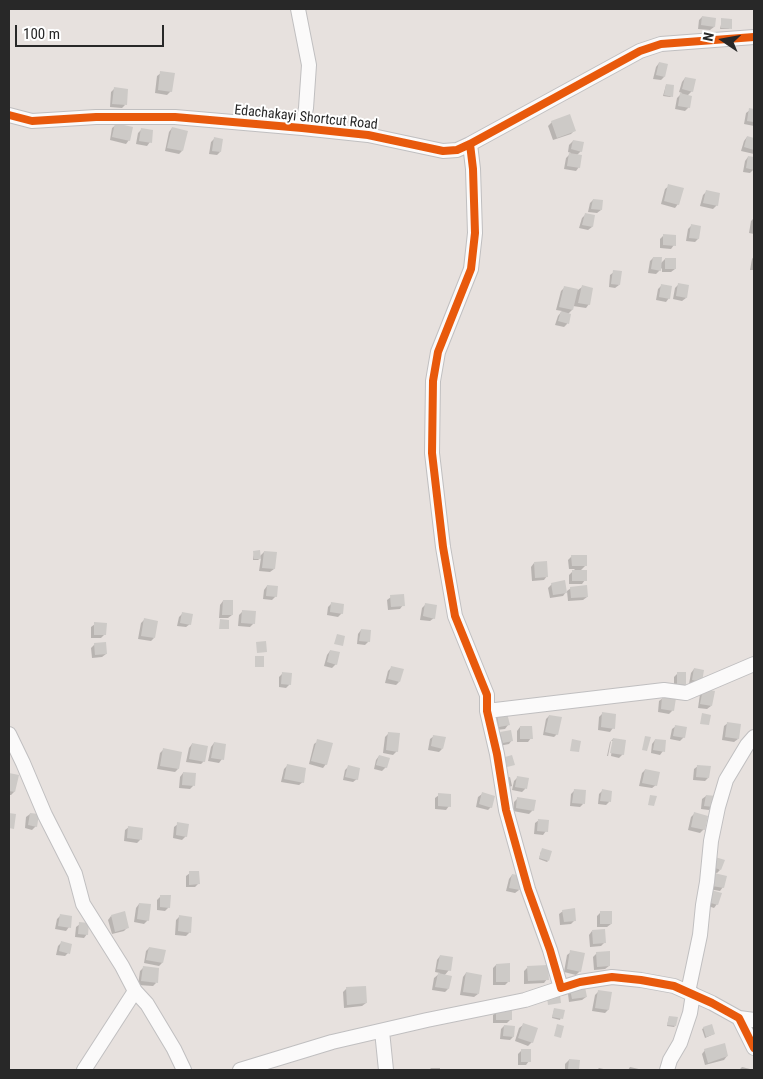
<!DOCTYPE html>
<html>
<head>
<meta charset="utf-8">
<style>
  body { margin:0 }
  #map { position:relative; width:763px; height:1079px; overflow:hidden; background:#e7e1de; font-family:"Roboto Condensed",sans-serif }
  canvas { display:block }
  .frame { position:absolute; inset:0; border:10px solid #282828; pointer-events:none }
  .north { position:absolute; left:698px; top:15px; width:50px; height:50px; -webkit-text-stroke:4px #fff; paint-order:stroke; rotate:282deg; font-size:14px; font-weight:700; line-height:20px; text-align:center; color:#282828 }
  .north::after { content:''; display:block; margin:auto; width:18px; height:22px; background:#282828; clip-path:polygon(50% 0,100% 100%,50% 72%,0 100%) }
  .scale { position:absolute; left:15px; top:25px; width:149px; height:22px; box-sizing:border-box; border:2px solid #282828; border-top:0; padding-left:6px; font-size:15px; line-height:18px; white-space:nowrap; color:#282828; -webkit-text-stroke:4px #fff; paint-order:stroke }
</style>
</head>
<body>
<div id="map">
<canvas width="763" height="1079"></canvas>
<div class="frame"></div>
<div class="north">N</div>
<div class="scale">100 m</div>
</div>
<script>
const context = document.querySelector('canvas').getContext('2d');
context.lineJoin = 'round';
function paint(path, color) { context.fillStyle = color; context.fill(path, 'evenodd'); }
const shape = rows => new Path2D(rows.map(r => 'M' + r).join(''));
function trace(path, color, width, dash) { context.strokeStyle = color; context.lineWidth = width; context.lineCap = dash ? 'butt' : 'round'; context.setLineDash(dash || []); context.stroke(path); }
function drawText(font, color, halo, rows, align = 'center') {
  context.font = font + ' "Roboto Condensed",sans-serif'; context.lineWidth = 4; context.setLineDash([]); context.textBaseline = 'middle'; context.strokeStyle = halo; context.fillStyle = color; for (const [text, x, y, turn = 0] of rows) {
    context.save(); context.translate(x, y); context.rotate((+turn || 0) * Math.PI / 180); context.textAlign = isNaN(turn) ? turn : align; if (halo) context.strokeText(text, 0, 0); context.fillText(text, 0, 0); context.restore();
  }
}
const shadow = shape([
  [702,17,715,19,714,27,710,30,698,29,699,20],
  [722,20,730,28,729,29,720,29],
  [659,63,664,77,661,80,653,79,656,67],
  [161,73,171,91,167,95,155,93,157,76],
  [685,78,692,91,687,96,689,107,685,111,675,109,677,98,682,93,679,92,682,82],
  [666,85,672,96,670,97,663,96],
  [114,89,125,105,122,108,110,107,111,92],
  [750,110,754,110,754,126,744,124,746,113],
  [552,122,575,130,571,134,553,140,548,126],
  [116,125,129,140,126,144,110,140,112,128],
  [172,128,182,151,179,154,165,151,169,132],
  [141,130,150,142,147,146,136,144,138,133],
  [747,137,754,139,754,154,741,151,744,141],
  [214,139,220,152,217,155,209,154,211,142],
  [573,141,581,151,576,156,579,167,576,171,564,169,566,158,571,153,568,152,569,145],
  [748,157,754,158,754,169,750,173,743,172,745,161],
  [669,186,678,204,675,208,661,204,665,189],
  [706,192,717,205,713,209,700,206,703,195],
  [593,200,601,210,597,213,588,212,590,203],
  [585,215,594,216,592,227,588,230,579,228,582,218],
  [754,218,754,234,749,233,751,221],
  [692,225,698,239,695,242,686,241,688,229],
  [664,235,674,245,671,249,660,248,660,239],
  [754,256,754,270,750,270,752,259],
  [653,258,660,264,665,259,675,269,671,272,662,272,662,268,656,274,648,273,650,261],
  [614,272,619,285,615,288,609,287,610,275],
  [679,284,686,298,682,301,673,299,675,288],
  [661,286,669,298,666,302,656,300,658,289],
  [565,287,578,290,582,287,589,304,586,308,573,306,572,310,568,314,570,315,567,324,564,327,555,325,558,316,562,311,556,310,561,291],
  [254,552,259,557,264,552,274,569,270,572,259,571,261,558,258,560,253,560],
  [572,556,586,565,580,571,585,580,582,584,569,584,569,575,575,569,569,569,568,560],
  [534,563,547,576,544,580,532,581,531,567],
  [552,584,566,592,563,596,550,598,548,588],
  [267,586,276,596,272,600,263,599,264,590],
  [571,588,587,597,583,600,568,601,567,591],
  [391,597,403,605,400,609,388,610,387,600],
  [223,601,232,615,228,618,219,618,220,605],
  [332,603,342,613,338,617,327,615,328,607],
  [426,604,434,618,430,621,420,620,422,608],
  [243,611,254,623,250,627,238,626,239,615],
  [182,614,190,624,186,627,177,626,179,617],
  [144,620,154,638,151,641,138,639,141,623],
  [95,624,105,634,101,638,91,638,91,627],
  [361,630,369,641,365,645,357,644,358,634],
  [95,644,106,654,102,657,92,658,91,648],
  [330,651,336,664,332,668,324,666,327,655],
  [392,667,399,682,396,685,385,683,388,671],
  [694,669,698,685,689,684,691,673],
  [283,673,290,684,286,688,279,687,279,677],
  [678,673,685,684,681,688,674,687,674,677],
  [703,691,711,706,707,709,698,708,700,694],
  [663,698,673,710,669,714,658,712,659,701],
  [603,713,613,728,610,732,598,730,599,717],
  [497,716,508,725,505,729,496,730,494,719],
  [549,716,557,734,554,737,543,735,546,719],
  [728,723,738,739,734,742,722,740,724,726],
  [676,726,684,737,680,741,670,739,672,729],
  [520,727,531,738,528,742,517,742,517,731],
  [389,733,397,751,393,755,383,753,385,737],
  [501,733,512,740,509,744,499,746,497,737],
  [434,736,442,749,439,752,428,750,430,739],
  [613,739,623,754,619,758,611,756,613,741,611,741],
  [655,740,663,751,660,755,651,753,652,744],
  [318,741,326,764,323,768,309,764,314,744],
  [611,741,608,756,607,756,610,742],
  [214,743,222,759,219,763,208,761,211,747],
  [192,744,204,761,201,764,186,762,189,748],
  [163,750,178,769,175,772,157,769,160,753],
  [379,756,386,767,382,771,374,769,376,760],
  [287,766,303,782,299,785,281,782,284,769],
  [698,766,708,778,705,781,693,780,694,769],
  [348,767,357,779,353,782,343,780,345,770],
  [645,770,656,785,652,788,639,786,642,773],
  [183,773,195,774,193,786,190,789,179,788,180,777],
  [9,774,18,776,14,792,11,795,9,795],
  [510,777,512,786,506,788,506,778],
  [518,777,527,779,525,789,522,792,512,790,514,781],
  [603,790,611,792,609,802,606,805,598,804,599,794],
  [574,791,583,804,580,807,570,806,571,794],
  [482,794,491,807,488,810,476,807,478,797],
  [439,795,449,806,446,810,435,809,435,798],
  [706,796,713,807,709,810,701,809,702,799],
  [518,798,533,810,529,814,513,811,514,802],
  [30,814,36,826,32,830,25,828,26,817],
  [694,814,704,829,700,833,688,830,691,817],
  [539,820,546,831,543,835,534,834,535,823],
  [178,824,186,836,182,840,173,838,174,827],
  [129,827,142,829,140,840,137,843,124,841,125,830],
  [541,851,548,861,547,862,539,859],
  [712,862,720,870,715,875,723,887,720,891,709,889,711,878,717,873,709,871],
  [190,873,198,884,195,887,186,887,186,876],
  [512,875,519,890,515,893,506,891,509,879],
  [708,895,717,904,714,908,705,905],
  [161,896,169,907,165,911,157,910,157,900],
  [139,904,148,920,144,924,134,922,136,908],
  [563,911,575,920,571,924,560,925,559,914],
  [600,913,611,924,607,927,597,927,597,916],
  [60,916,69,927,66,931,55,929,57,919],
  [111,916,128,927,124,931,112,934,108,920],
  [179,917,190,932,186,936,175,935,176,920],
  [80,924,87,934,84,938,75,937,76,927],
  [592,931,604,943,601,946,590,947,589,935],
  [61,943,68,953,65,956,56,955,58,946],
  [149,948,165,951,162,963,159,966,144,963,146,951],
  [571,952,580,971,576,975,564,972,567,955],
  [597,953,609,966,605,969,594,970,593,957],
  [440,956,449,970,444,976,448,989,445,992,432,990,434,978,440,973,435,972,437,960],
  [496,965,508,982,505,985,493,985,493,968],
  [546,966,547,979,544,983,524,984,524,971,527,968],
  [143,968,156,983,153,986,138,985,140,971],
  [466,973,478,994,474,997,460,995,463,977],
  [347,988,366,1003,362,1006,344,1008,343,992],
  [571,990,586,997,582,1000,569,1002,568,994],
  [599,991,611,993,608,1010,605,1013,592,1011,595,995],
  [554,1010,563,1011,560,1020,552,1018],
  [497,1011,511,1019,507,1023,493,1023,493,1015],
  [669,1017,675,1026,674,1027,667,1026],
  [523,1025,532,1042,528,1046,515,1041,519,1028],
  [504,1026,513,1037,510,1040,500,1039,501,1029],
  [704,1028,714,1034,705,1038,702,1029],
  [522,1050,529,1061,526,1065,518,1065,518,1054],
  [705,1050,727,1056,724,1060,705,1065,702,1054],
  [569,1060,579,1061,578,1070,565,1070,565,1064],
  [630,1067,643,1070,628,1070],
  [742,1067,754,1070,739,1070],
  [431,1068,440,1068,440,1070,429,1070],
  [599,1068,608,1070,597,1070]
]);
const building = shape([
  [702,16,716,18,715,27,701,25],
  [721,18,732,19,732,29,721,28],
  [659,62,668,64,665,77,656,75],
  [160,71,175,73,172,92,158,90],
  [685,77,696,79,693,92,682,89],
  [666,84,674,85,673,97,664,95],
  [114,87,128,89,127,105,112,104],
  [680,93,692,96,690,108,678,106],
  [749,108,754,109,754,122,747,121],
  [570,114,576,131,557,138,551,121],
  [115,123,133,127,130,141,112,137],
  [172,127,188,131,183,151,167,148],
  [141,128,153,130,152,143,139,141],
  [747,136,754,138,754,150,744,147],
  [214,137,223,139,221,152,212,151],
  [573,140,584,142,582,152,571,149],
  [569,153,582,155,580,168,567,166],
  [748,156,754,157,754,170,746,168],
  [668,184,684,188,679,205,664,201],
  [706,190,720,193,718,206,703,203],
  [593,199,603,200,602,210,591,209],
  [585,213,595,215,593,227,582,225],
  [691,224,701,226,699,239,689,238],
  [663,234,676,235,676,246,663,245],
  [653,257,662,257,661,271,651,269],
  [665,258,676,258,676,269,665,269],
  [613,270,622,271,620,285,611,284],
  [678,283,689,285,687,298,676,296],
  [661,284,672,286,670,299,659,297],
  [582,285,593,288,590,305,578,303],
  [564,286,578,289,573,310,559,307],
  [561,311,571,314,569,324,558,321],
  [260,550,261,559,254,559,253,551],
  [264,551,277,552,275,569,262,568],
  [571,555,587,555,587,566,572,566],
  [547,561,548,577,535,578,534,562],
  [572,570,587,570,587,581,572,581],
  [565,580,567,593,553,595,551,583],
  [267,585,278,586,277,597,266,596],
  [587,585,588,597,571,598,570,587],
  [404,594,405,606,391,607,390,595],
  [223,600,233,600,233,615,222,615],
  [331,602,344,604,343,614,330,612],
  [425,603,437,605,435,619,423,616],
  [242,610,256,611,255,624,241,623],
  [182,612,193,614,191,625,180,623],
  [144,618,158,621,155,638,141,636],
  [220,619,229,620,229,629,219,629],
  [94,622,107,623,106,635,94,635],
  [361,629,371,630,370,642,359,641],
  [337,634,345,636,343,646,334,644],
  [266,641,267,652,257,653,256,642],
  [106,642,107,654,95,655,94,643],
  [330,650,340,652,337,665,327,662],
  [255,656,264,656,264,667,255,667],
  [391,666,404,669,400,682,388,679],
  [694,668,704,670,702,682,692,680],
  [282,672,292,673,291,685,281,684],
  [677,672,686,672,686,685,677,684],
  [703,689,715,691,712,706,700,704],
  [662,697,676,698,674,711,661,709],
  [602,712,616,714,615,729,601,727],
  [507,713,510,725,499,727,497,714],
  [702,713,711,715,709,725,700,724],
  [549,715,562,717,558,735,545,732],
  [727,722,741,724,739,739,725,737],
  [675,725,687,727,685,738,673,736],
  [520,726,532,726,533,739,520,739],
  [511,730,513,741,503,743,500,732],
  [388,732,400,733,398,752,386,750],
  [433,735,446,737,443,749,431,746],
  [645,736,651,737,647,751,642,750],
  [613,738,626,740,624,755,610,753],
  [317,739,333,743,327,765,311,761],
  [572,739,581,741,579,752,570,751],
  [655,739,666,740,665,752,653,750],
  [214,742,226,744,224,760,211,758],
  [192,743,208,746,205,762,189,759],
  [163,748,182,752,179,769,160,766],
  [379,755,390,758,387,768,376,765],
  [512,755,515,765,507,767,505,757],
  [287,764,306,768,304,783,284,779],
  [348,765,360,768,358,780,345,777],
  [697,765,711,766,709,778,696,777],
  [645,769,660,772,657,786,642,783],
  [183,772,196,773,195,786,182,785],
  [9,773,19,775,15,792,9,791],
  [517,776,529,778,527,789,515,787],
  [574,789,586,790,585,804,572,803],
  [602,789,612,791,611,802,600,801],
  [482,792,495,796,492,808,479,804],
  [438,793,451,794,451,807,438,806],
  [650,795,657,796,654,806,648,805],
  [706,795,716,796,714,807,704,806],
  [517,797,536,800,534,811,516,808],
  [694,812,708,816,705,830,691,827],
  [9,813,16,814,14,829,9,828],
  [30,813,39,814,37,827,28,825],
  [538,819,549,820,548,832,537,831],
  [177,822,189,824,187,837,176,835],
  [128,826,143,828,142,840,127,838],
  [542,848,552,851,549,861,539,858],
  [715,857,725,860,721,870,712,867],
  [189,871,199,871,200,884,189,885],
  [714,873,727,876,724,888,712,886],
  [512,874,523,876,520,890,509,888],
  [711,890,722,893,718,905,707,902],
  [160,895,171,895,170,908,160,907],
  [139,903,151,904,149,921,137,919],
  [575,908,576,921,564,922,562,910],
  [125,911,129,928,115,932,111,915],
  [600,911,612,911,612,924,600,924],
  [60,914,72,916,71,928,58,926],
  [179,915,192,917,191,933,178,931],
  [79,922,89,923,88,935,78,934],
  [605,929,606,943,593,944,592,930],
  [61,941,72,944,70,954,59,951],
  [149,947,166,950,163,963,146,960],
  [570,950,585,953,581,972,567,969],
  [610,951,610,966,597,967,596,952],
  [440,955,453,957,451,971,437,969],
  [510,963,510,982,496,982,496,964],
  [548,965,549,980,528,981,527,966],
  [143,966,159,968,158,983,141,981],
  [466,972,482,975,479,994,463,992],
  [438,973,452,976,449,989,435,987],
  [366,986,367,1003,347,1005,346,987],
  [585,987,587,997,572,999,570,989],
  [598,990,612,992,609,1010,595,1008],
  [560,995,561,1003,548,1005,547,997],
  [554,1008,565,1010,563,1019,552,1017],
  [496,1010,512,1010,512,1020,496,1020],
  [669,1016,678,1017,676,1026,667,1025],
  [523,1023,538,1028,533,1043,518,1038],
  [557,1024,564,1026,561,1038,554,1036],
  [712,1024,715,1034,706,1037,703,1027],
  [504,1025,515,1026,514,1037,503,1036],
  [725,1043,728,1056,708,1063,704,1049],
  [521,1049,531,1049,531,1062,521,1062],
  [569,1059,580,1060,579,1070,568,1070]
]);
const minor = shape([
  [298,9,309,65,306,108,302,128],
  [9,115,32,121,96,117,175,117,302,128,368,135,443,151,457,150,470,144,640,51,661,44,754,37],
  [470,144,473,169,475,233,471,269,438,352,433,381,432,453,443,547,455,616,487,695,487,711,497,754,506,810,528,889,550,950,561,988,580,982,612,977,641,980,674,986,712,1003,739,1018,754,1048],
  [487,711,664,690,686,693,754,664],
  [9,734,23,763,45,815,75,874,83,904,122,966,135,991],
  [688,992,700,935,703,905,707,882,711,841,718,807,726,780,747,745,754,737],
  [739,1018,754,1020],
  [382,1031,386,1070],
  [84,1070,135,991,147,1004,174,1049,184,1070],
  [240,1070,332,1042,427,1020,525,1000,561,988],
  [667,1070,670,1060,680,1043,690,1013,693,994]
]);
const cycleway = shape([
  [9,115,32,121,96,117,175,117,302,128,368,135,443,151,457,150,470,144,640,51,661,44,754,37],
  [470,144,473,169,475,233,471,269,438,352,433,381,432,453,443,547,455,616,487,695,487,711,497,754,506,810,528,889,550,950,561,988,580,982,612,977,641,980,674,986,712,1003,739,1018,754,1048]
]);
const streetNames = [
  ["Edachakayi Shortcut Road",306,118,6]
];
paint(shadow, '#0003');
paint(building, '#cdcac7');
trace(minor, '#c0bfc0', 16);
trace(minor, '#fbfafa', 14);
trace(cycleway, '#e8590c', 8);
drawText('14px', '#282828', '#fff', streetNames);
</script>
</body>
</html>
